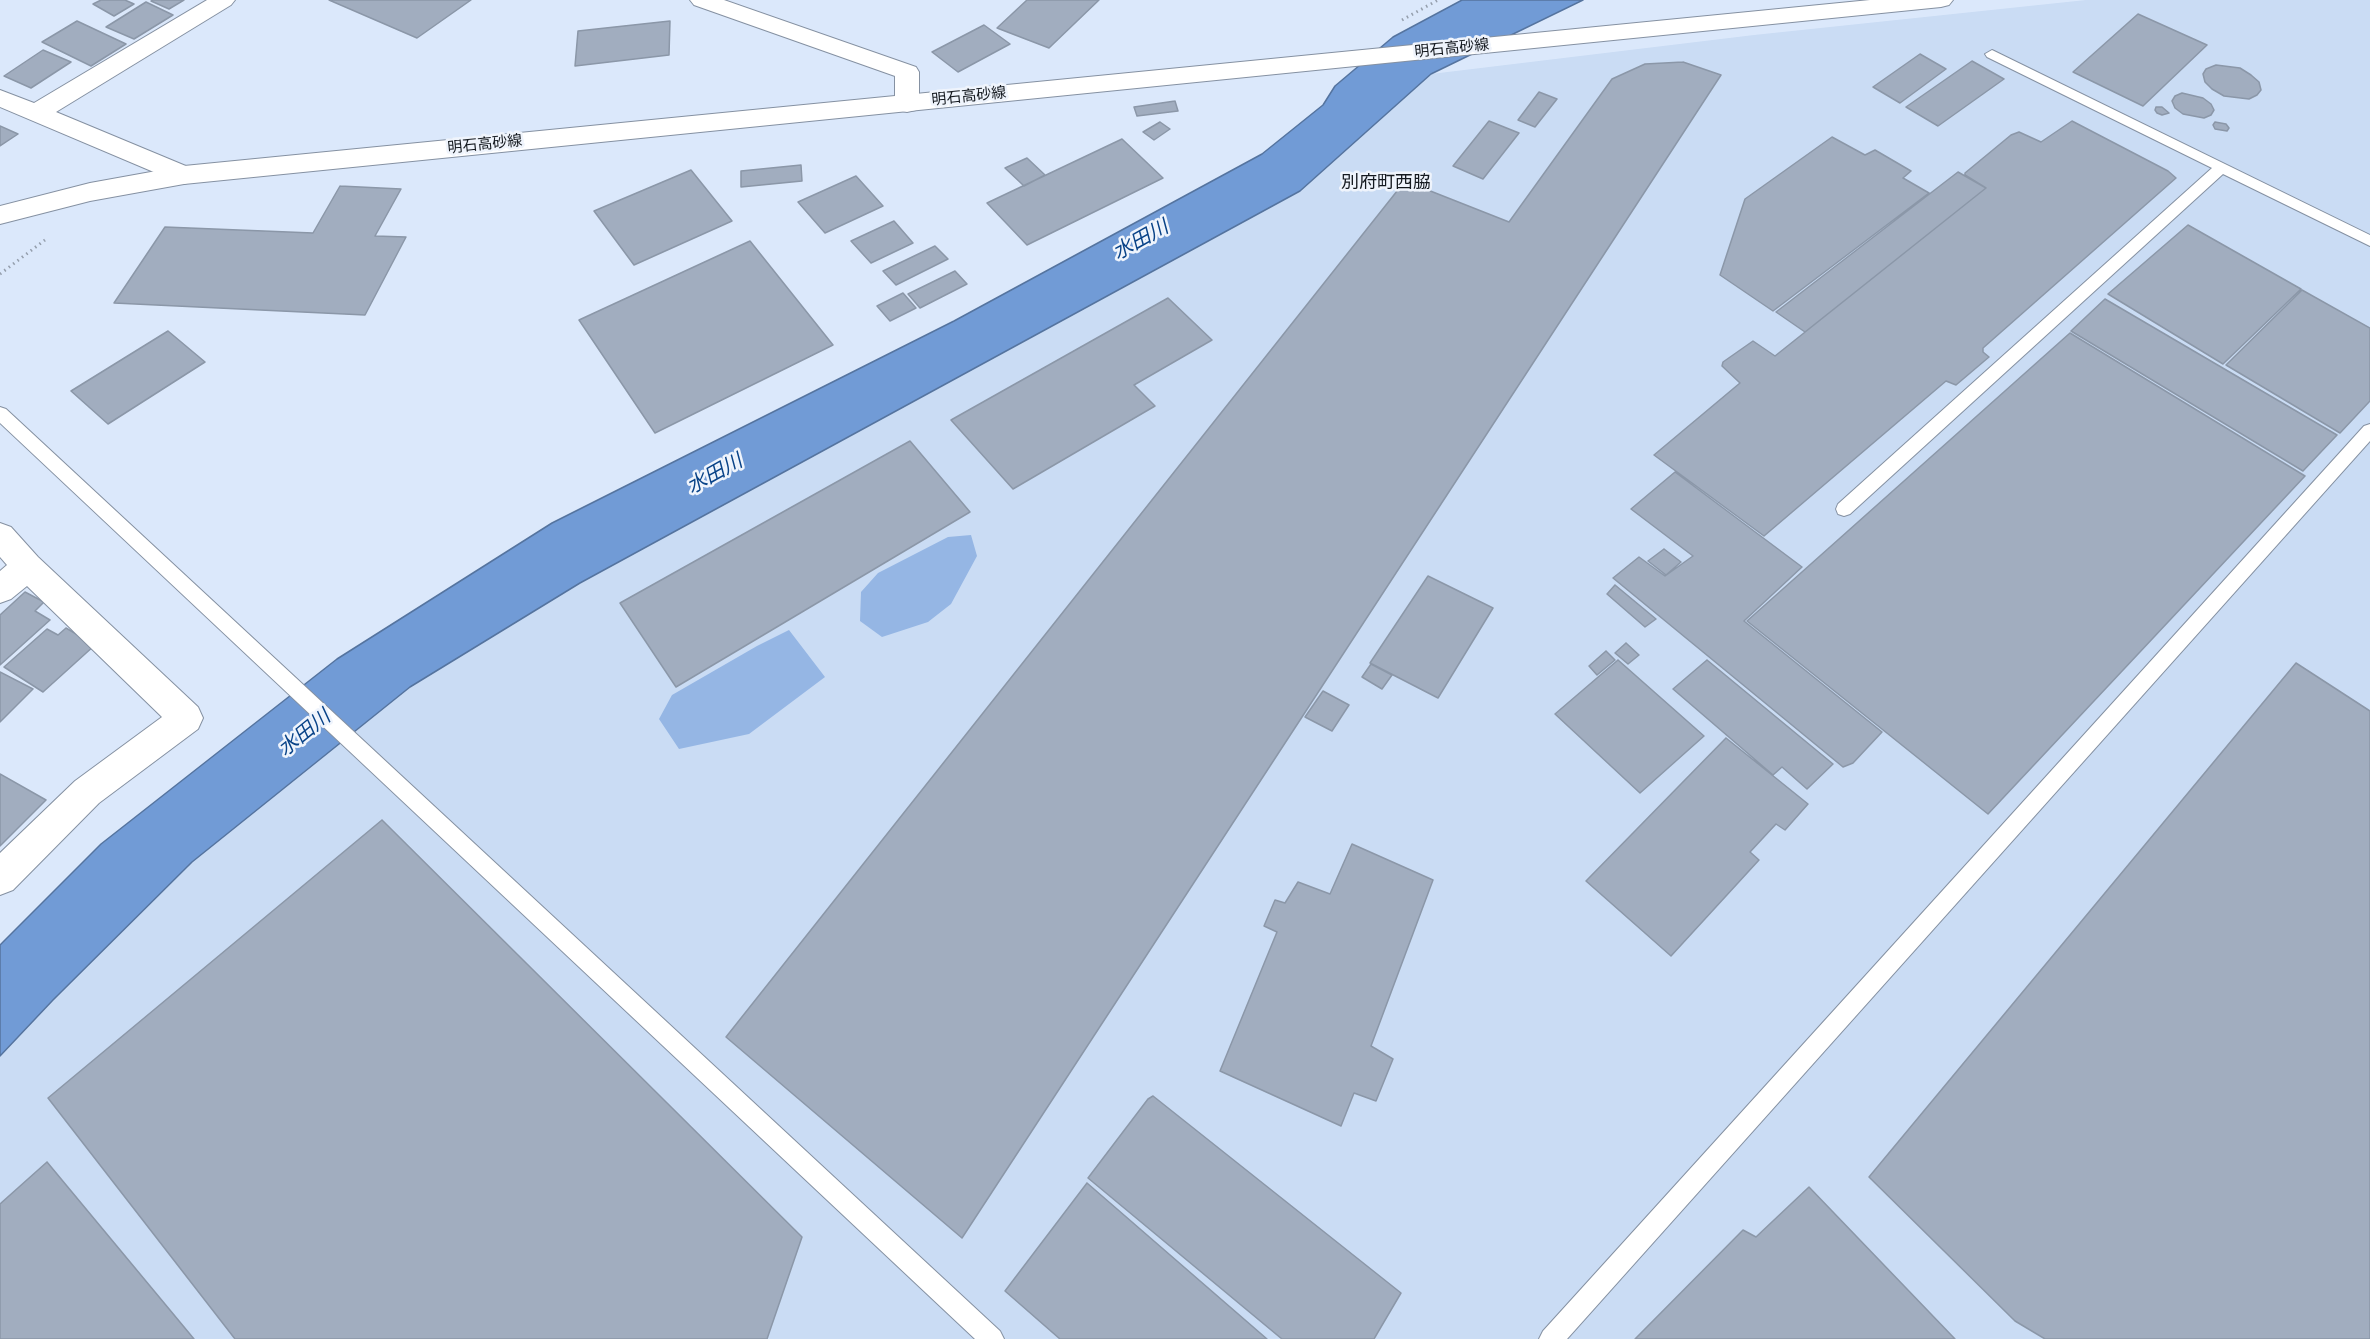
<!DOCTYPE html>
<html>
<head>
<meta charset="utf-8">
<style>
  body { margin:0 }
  canvas { display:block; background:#dbe8fb }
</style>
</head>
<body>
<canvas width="2370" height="1339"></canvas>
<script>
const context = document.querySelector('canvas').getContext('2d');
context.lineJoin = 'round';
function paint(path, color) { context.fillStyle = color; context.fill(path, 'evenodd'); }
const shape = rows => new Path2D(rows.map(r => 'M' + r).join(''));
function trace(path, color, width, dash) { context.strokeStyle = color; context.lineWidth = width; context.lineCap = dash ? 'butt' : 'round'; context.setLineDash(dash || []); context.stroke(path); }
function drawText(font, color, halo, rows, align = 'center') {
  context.font = font + ' Roboto,"Noto Sans JP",sans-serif'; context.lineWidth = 5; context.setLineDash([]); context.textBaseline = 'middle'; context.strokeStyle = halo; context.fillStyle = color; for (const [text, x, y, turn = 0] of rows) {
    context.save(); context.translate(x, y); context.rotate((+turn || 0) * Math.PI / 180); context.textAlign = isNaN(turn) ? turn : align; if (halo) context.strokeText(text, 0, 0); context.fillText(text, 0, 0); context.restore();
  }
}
const built = shape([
  [2086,0,2370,0,2370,1339,0,1339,0,1056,53,1000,192,862,410,687,580,583,1300,191,1431,74,1754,35]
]);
const green = shape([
  [971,535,977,556,951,604,928,622,882,637,860,621,861,592,878,573,948,537],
  [789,630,825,677,749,734,679,749,659,719,672,695,757,646]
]);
const water = shape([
  [1462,0,1583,0,1431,74,1300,191,580,583,410,687,192,862,53,1000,0,1056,0,945,101,844,337,659,552,523,954,321,1262,154,1323,105,1335,86,1393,37,1462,0]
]);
const building = shape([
  [101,0,125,0,134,4,114,16,93,4,101,0],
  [153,0,184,0,169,9,151,1,153,0],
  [329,0,471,0,417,38,329,0],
  [1027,0,1099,0,1049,48,997,28,1027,0],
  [146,2,173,15,134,39,106,27,146,2],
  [2138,14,2207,45,2143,106,2073,72,2138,14],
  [77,21,126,44,91,66,42,42,77,21],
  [670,21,669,55,575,66,578,31,670,21],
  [984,25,1010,44,958,72,932,52,984,25],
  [43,50,71,62,31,88,4,76,43,50],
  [1920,54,1946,69,1900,103,1873,87,1920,54],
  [1972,61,2004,79,1938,126,1906,107,1972,61],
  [1683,62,1721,75,962,1238,726,1037,1405,181,1509,222,1612,79,1645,64,1683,62],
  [2216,65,2240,68,2251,75,2259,82,2261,90,2257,95,2249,99,2224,96,2212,89,2205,82,2203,74,2206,69,2216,65],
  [1539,92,1557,99,1535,127,1518,120,1539,92],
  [2182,93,2203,98,2211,104,2214,110,2211,115,2204,118,2183,114,2175,108,2172,101,2175,96,2182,93],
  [1175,101,1178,111,1137,116,1134,107,1175,101],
  [2156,107,2162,107,2169,113,2162,115,2157,113,2155,110,2156,107],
  [1489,121,1519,133,1483,179,1453,166,1489,121],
  [2072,121,2168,171,2176,178,1983,348,1983,352,1989,357,1956,385,1946,381,1764,536,1654,455,1740,383,1722,366,1723,362,1753,341,1775,356,1986,188,1965,175,1965,173,2011,135,2019,132,2041,142,2072,121],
  [1160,122,1170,129,1154,140,1143,132,1160,122],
  [2215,122,2226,124,2229,128,2227,131,2215,129,2213,125,2215,122],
  [0,126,18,134,0,146,0,126],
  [1832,137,1865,155,1875,150,1911,171,1903,178,1929,193,1773,311,1720,275,1745,199,1832,137],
  [1122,139,1163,178,1027,245,987,203,1122,139],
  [1027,158,1045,175,1024,186,1005,168,1027,158],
  [801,165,802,181,741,187,741,171,801,165],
  [691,170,732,221,634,265,594,211,691,170],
  [1958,172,1986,188,1805,332,1776,312,1958,172],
  [856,176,883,206,825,233,798,202,856,176],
  [340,186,401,189,375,236,406,237,365,315,114,303,165,227,313,233,340,186],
  [894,221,913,243,871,263,851,241,894,221],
  [2188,225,2301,289,2223,364,2108,294,2188,225],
  [750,241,833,345,655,433,579,320,750,241],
  [935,246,948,259,896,285,883,271,935,246],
  [955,271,967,284,920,308,908,294,955,271],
  [2302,290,2370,328,2370,401,2340,433,2226,365,2302,290],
  [903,293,916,308,890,321,877,306,903,293],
  [1168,298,1212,340,1134,385,1155,406,1013,489,951,420,1168,298],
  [2105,299,2337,435,2303,471,2071,331,2105,299],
  [168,331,205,362,108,424,71,391,168,331],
  [2070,333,2305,476,1988,814,1747,621,2070,333],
  [910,441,970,512,676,687,620,603,910,441],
  [1675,472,1802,567,1744,621,1882,732,1853,763,1843,767,1613,578,1639,557,1665,576,1693,556,1631,509,1675,472],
  [1664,549,1681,562,1666,575,1648,561,1664,549],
  [1428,576,1493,608,1438,698,1370,663,1428,576],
  [1615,585,1656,619,1645,627,1607,594,1615,585],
  [25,592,44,602,35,611,50,620,0,665,0,615,25,592],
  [66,628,95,645,43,692,4,667,47,629,58,635,66,628],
  [1626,643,1639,655,1628,664,1615,653,1626,643],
  [1606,651,1615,660,1597,675,1589,666,1606,651],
  [1618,660,1704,736,1640,793,1555,714,1618,660],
  [1707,660,1833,764,1807,789,1782,767,1773,775,1673,689,1707,660],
  [2296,663,2370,711,2370,1339,2045,1339,2015,1321,1869,1177,2296,663],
  [1371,664,1392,675,1382,689,1362,677,1371,664],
  [0,672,33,689,0,722,0,672],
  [1323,691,1349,705,1332,731,1305,717,1323,691],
  [1726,738,1808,804,1785,830,1776,824,1750,852,1759,860,1671,956,1586,881,1726,738],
  [0,774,46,800,0,846,0,774],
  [382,820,802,1237,767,1339,235,1339,48,1098,382,820],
  [1352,844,1433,880,1371,1046,1393,1059,1376,1101,1354,1093,1341,1126,1220,1071,1277,932,1264,926,1275,900,1285,903,1298,882,1330,894,1352,844],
  [1153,1096,1401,1293,1374,1339,1282,1339,1088,1178,1148,1099,1153,1096],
  [47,1162,194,1339,0,1339,0,1204,47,1162],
  [1087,1183,1267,1339,1060,1339,1005,1291,1087,1183],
  [1809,1187,1955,1339,1635,1339,1743,1230,1756,1237,1809,1187]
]);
const path = shape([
  [1402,20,1438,0],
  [0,274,45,240]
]);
const service = shape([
  [1992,50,2370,235,2370,246,2223,174,1850,514,1844,516,1838,514,1836,509,1838,504,2212,168,1987,57,1985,54,1992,50],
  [0,407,6,409,1000,1331,1004,1339,975,1339,0,423,0,407],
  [2370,424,2370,441,1567,1339,1539,1339,1543,1331,2364,426,2370,424]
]);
const minor = shape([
  [207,0,235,0,231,5,56,112,193,169,197,175,193,181,184,184,175,181,0,107,0,90,34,103,207,0],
  [690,0,724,0,916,67,919,72,919,104,916,110,907,112,898,110,895,104,895,76,694,5,690,0],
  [0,523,11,527,38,557,198,707,203,718,198,729,99,803,13,890,0,895,0,853,75,781,162,717,27,586,11,599,0,603,0,571,7,565,0,557,0,523]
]);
const secondary = shape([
  [1870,0,1953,0,1949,5,1941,7,184,184,90,201,0,224,0,206,90,183,184,166,1870,0]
]);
const farStreetnames = [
  ["明石高砂線",1452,49,-6],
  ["明石高砂線",969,97,-6],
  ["明石高砂線",485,145,-6]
];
const farQuarternames = [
  ["別府町西脇",1386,183]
];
const waterNames = [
  ["水田川",1141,241,-29],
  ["水田川",715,475,-29],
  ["水田川",305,734,-39]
];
paint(built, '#cadcf4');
paint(green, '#95b6e4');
paint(water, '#719bd6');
trace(water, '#55749f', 1.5);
paint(building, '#a1adbf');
trace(building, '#8b97a8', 1.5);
trace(service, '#8591a2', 2);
trace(minor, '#8591a2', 2);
trace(secondary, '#8591a2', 2);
trace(path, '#959fad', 3, [1.5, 4]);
paint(service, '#fff');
paint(minor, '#fff');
paint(secondary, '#fff');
drawText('15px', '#14191f', '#eff4fc', farStreetnames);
drawText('18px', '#14191f', '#eff4fc', farQuarternames);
drawText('italic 20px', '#094388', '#eff4fc', waterNames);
</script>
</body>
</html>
